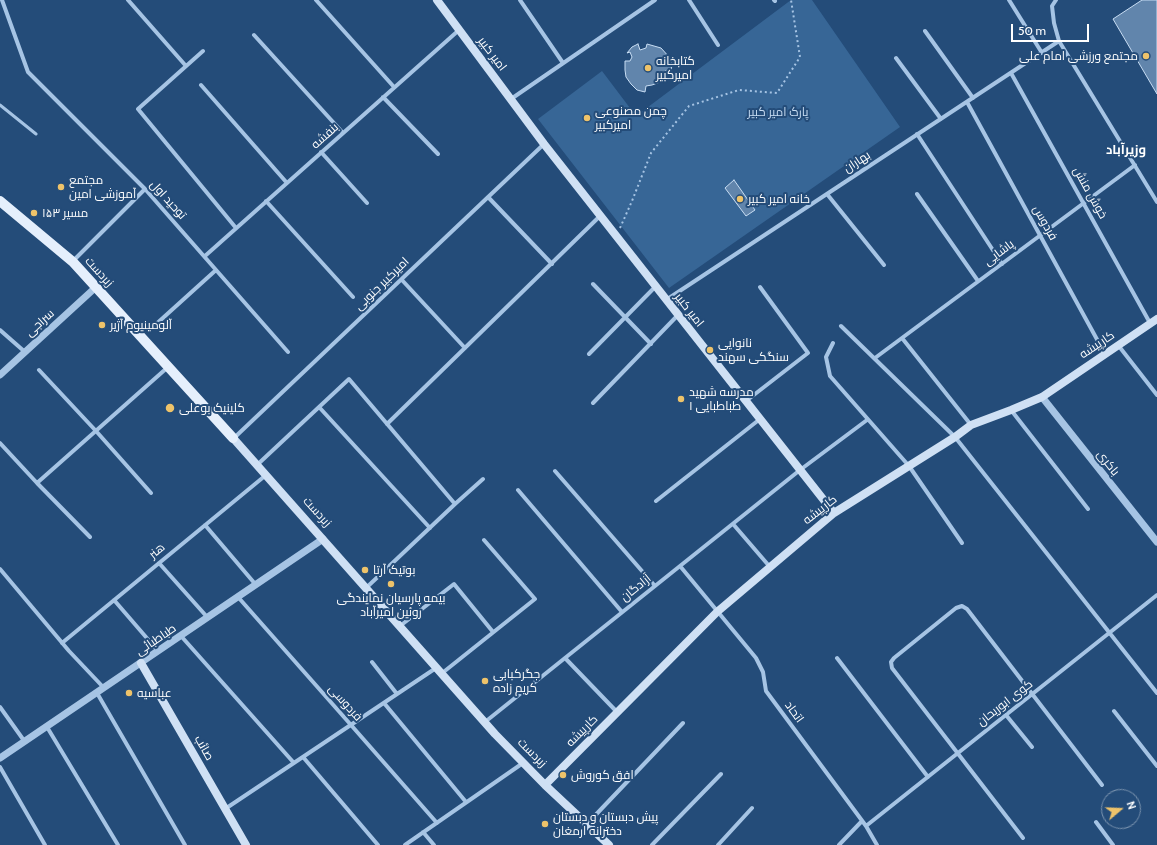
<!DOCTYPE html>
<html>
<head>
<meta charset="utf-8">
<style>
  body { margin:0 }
  #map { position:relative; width:1157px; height:845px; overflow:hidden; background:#244c79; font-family:Cabin,sans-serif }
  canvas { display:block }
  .north { position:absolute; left:1101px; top:789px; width:40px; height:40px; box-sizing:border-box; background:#244c79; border:1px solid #7c94af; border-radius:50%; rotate:71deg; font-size:11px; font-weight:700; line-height:16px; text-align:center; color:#fff }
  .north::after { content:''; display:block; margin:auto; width:14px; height:18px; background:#eec36a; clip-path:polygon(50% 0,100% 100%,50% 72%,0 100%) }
  .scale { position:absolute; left:1011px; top:24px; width:78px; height:18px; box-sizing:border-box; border:2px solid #fff; border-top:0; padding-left:5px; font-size:12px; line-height:14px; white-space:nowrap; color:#fff; -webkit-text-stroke:3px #244c79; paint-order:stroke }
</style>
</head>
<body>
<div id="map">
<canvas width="1157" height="845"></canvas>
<div class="north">N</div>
<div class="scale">50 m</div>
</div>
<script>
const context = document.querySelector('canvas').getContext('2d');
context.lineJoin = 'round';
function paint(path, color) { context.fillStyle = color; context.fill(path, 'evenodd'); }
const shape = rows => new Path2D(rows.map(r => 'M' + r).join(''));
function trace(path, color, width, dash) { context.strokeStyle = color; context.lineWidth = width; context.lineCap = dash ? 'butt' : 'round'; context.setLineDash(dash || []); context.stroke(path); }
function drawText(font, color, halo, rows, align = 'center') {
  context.font = font + ' Cabin,Cairo,sans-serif'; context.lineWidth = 4; context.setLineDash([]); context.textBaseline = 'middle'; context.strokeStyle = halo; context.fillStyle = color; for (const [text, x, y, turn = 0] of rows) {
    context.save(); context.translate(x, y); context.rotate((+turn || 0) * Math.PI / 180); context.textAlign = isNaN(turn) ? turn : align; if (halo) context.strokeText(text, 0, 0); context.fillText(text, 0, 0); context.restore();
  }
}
const green = shape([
  [791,0,812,0,900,127,669,288,538,119,602,71,636,116]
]);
const building = shape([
  [1142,0,1157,0,1157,94,1113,19,1142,0],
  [638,44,640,50,646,48,647,44,661,48,670,58,672,64,671,72,665,71,663,79,660,82,652,85,646,86,645,92,637,90,631,84,626,77,625,70,625,61,630,61,632,57,630,52,627,53,632,47,638,44],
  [734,180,755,210,746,216,725,188,734,180]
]);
const path = shape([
  [620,228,632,201,651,153,689,106,739,90,777,93,800,57,791,0]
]);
const service = shape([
  [0,105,36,134]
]);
const minor = shape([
  [2,0,28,72,145,189,288,352],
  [128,0,186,66],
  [316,0,394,87],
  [520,0,563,63],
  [689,0,718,45],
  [774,0,775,1],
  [1009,0,1042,53],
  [1056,0,1052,6,1054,23,1059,41,1157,202],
  [925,31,973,98],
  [254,35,343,133],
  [203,51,138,109,236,228],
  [896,58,941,119],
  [1011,73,1150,323],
  [201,85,287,183],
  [383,97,438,154],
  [511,99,655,0],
  [967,102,1105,354],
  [917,134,1002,264],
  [321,152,367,203],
  [827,194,884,265],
  [917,194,978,281],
  [488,197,552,264],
  [266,201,353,297],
  [205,256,459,30],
  [73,261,145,189],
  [401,279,465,348],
  [593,284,651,344],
  [666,300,1059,41],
  [154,326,216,270],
  [841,326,955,437,1157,693],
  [0,330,25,352],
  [902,338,971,425],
  [833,343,826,357,830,376,909,466,962,543],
  [1118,345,1157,395],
  [589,354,655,287],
  [875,358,1135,165],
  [39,370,96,431,151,493],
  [746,401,808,353,760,287],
  [593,403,678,315],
  [319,407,430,528],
  [1011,410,1088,509],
  [387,424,600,216],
  [234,438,544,144],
  [0,443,37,483,90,537],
  [257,465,349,379,455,504],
  [555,471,655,586],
  [37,483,168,367],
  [518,490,622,612],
  [656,501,760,419],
  [733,524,770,567],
  [205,525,256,585],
  [159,563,208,618],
  [680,566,756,658,763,672,766,691,866,826,877,845],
  [0,569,69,651,104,688],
  [366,588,455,504,483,479],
  [238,597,351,725,437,823],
  [114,600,158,651],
  [400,626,454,584,493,632],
  [181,636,294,763],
  [62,643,266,475],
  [565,658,617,712],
  [837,658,928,777],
  [372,662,397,694],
  [441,674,535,599,484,540],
  [97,693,185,845],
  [384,703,466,802],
  [0,707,25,742],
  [1114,711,1157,766],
  [1006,715,1032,747],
  [485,722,800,470,867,420],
  [47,727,118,845],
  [303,757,378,845],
  [0,767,45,845],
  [225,809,436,668],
  [1096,822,1113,845],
  [587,824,683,723],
  [866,826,1157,595],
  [423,832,434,845],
  [1023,838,892,668,891,662,894,658,956,608,962,606,967,609,1102,785],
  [405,845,523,763],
  [652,845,721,774],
  [718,845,752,808],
  [839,845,862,821]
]);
const tertiary = shape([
  [0,375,96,287],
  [1042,397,1157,542],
  [0,758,323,539]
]);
const secondary = shape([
  [437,0,544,144,834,513],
  [233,438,495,734,545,785,609,845],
  [141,663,246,845],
  [545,785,717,612,834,513,955,437,971,425,1011,410,1042,397,1157,319]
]);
const primary = shape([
  [0,201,73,262,233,438]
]);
const markers = [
  [1146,56,4,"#eec36a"],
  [648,68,4,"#eec36a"],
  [587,118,4,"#eec36a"],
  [61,187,4,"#eec36a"],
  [740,199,4,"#eec36a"],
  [34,213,4,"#eec36a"],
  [102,325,4,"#eec36a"],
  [710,350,4,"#eec36a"],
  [681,399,4,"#eec36a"],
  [170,408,5,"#eec36a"],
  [365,570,4,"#eec36a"],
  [391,584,4,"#eec36a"],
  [485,681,4,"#eec36a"],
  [129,693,4,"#eec36a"],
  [563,775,4,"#eec36a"],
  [545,824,4,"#eec36a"]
];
const streetNames = [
  ["امیر کبیر",492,54,53],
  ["بنفشه",325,136,-42],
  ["بهاران",857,162,-33],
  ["خوش منش",1090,193,61],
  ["توحید اول",168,200,48],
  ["فردوس",1045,223,61],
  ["پاشایی",999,253,-37],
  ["زبردست",99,272,48],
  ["امیرکبیر جنوبی",382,284,-44],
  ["امیر کبیر",689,310,52],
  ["سراجی",40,323,-42],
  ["کارپیشه",1097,345,-34],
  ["باکری",1108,463,52],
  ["کارپیشه",820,510,-38],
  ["زبردست",317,512,48],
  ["هنر",157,551,-39],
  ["آزادگان",636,588,-39],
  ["طباطبائی",156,640,-34],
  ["فردوسی",345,703,48],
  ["کوی ابوریحان",1005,703,-38],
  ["اتحاد",794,712,54],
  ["کارپیشه",582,731,-45],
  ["صائب",204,748,60],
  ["زبردست",532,753,45]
];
const poiNames = [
  ["مجتمع ورزشی امام علی",1138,56,"right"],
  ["کتابخانه",656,61],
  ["امیرکبیر",656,75],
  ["چمن مصنوعی",595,111],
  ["امیرکبیر",595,125],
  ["مجتمع",69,180],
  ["آموزشی امین",69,194],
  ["خانه امیر کبیر",748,199],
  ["مسیر ۱۵۳",42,213],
  ["آلومینیوم آژیر",110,325],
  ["نانوایی",718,343],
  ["سنگکی سهند",718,357],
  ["مدرسه شهید",689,392],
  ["طباطبایی ۱",689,406],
  ["کلینیک بوعلی",179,408],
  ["بوتیک آرتا",373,570],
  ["بیمه پارسیان نمایندگی",391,598,"center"],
  ["روئین امیرآباد",391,612,"center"],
  ["جگرکبابی",493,674],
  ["کریم زاده",493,688],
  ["عباسیه",137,693],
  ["افق کوروش",571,775],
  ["پیش دبستان و دبستان",553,817],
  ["دخترانه ارمغان",553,831]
];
const parkNames = [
  ["پارک امیر کبیر",778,112]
];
const neighbourhoodNames = [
  ["وزیرآباد",1126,150]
];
paint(green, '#376696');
paint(building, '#6185ac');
trace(building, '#c8ddf3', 1);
trace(path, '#a6c4e4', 2, [2, 3]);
trace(service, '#a6c4e4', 3);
trace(minor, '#a6c4e4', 4);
trace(tertiary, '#a6c4e4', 7);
trace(secondary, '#cfe0f4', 8);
trace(primary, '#e5effc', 10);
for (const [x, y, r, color] of markers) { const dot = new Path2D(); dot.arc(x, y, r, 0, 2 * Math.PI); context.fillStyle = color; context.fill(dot); trace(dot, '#244c79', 1.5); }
drawText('12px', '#fff', '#244c79', streetNames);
drawText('12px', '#fff', '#244c79', poiNames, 'left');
drawText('12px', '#c8ddf3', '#244c79', parkNames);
drawText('bold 13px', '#fff', '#244c79', neighbourhoodNames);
</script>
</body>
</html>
